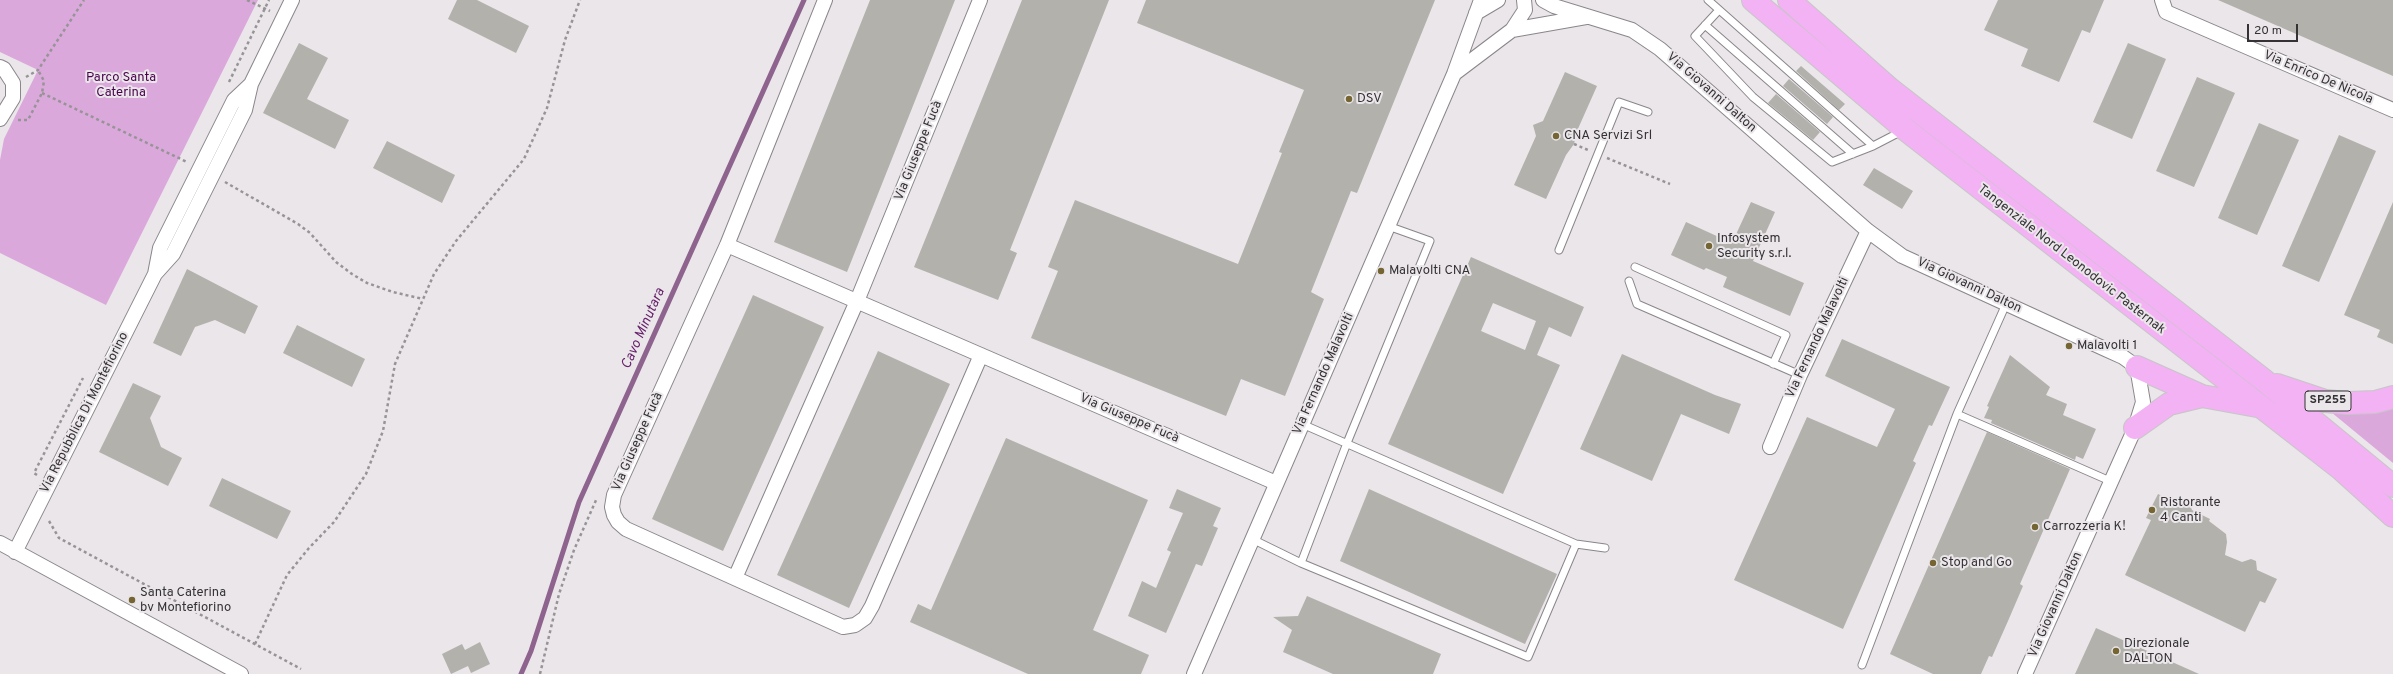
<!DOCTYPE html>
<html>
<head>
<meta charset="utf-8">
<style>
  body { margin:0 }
  #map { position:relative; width:2393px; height:674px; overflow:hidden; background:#eae6ea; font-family:Overpass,sans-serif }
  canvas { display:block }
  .scale { position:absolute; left:2247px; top:24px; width:51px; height:18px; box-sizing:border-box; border:2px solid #343234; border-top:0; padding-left:5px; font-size:12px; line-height:14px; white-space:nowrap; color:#343234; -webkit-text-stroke:3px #eae6ea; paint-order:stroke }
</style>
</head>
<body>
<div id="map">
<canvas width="2393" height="674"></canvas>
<div class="scale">20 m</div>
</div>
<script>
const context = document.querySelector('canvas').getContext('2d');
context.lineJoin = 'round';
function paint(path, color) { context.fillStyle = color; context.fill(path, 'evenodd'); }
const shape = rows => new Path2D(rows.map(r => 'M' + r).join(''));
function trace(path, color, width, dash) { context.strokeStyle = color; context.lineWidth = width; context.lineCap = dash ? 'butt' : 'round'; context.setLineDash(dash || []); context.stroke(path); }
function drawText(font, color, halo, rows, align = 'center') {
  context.font = font + ' Overpass,sans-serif'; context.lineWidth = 4; context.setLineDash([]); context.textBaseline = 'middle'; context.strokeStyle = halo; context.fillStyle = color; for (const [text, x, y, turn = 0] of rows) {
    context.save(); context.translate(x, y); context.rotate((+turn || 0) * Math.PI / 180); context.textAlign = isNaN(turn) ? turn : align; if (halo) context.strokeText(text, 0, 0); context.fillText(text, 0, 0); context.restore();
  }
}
const green = shape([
  [0,0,258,0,106,305,0,253,0,160,4,139,38,70,0,52],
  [2393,408,2393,463,2331,412,2364,413]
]);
const stream = shape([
  [521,674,531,651,579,502,804,0]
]);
const building = shape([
  [457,0,477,0,529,26,516,53,448,19],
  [870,0,955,0,847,272,774,242],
  [1022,0,1109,0,1010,250,1017,253,998,300,914,267],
  [1146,0,1435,0,1357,193,1351,191,1311,292,1324,299,1285,396,1241,379,1226,416,1031,338,1058,271,1048,267,1075,200,1238,264,1282,153,1279,152,1304,90,1137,23],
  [1998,0,2104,0,2090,33,2082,30,2059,82,2021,66,2028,49,1984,30],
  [2218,0,2393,0,2393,76],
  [299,43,328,58,307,99,349,120,335,149,263,113],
  [2128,43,2166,59,2132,139,2093,122],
  [1801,66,1845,104,1839,110,1796,71],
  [1565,72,1597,86,1577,131,1574,144,1566,155,1546,199,1514,185,1536,136,1533,125,1543,121],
  [2197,77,2235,93,2194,187,2156,171],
  [1789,79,1833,117,1827,124,1783,86],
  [1776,94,1820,132,1813,140,1768,103],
  [2259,123,2299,140,2257,235,2218,218],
  [2339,135,2376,151,2319,282,2282,266],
  [387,141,455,175,442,203,373,168],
  [1874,168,1913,191,1902,209,1863,185],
  [1751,202,1775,212,1753,261,1804,283,1790,316,1723,287,1727,277,1706,268,1704,270,1671,255,1686,222,1732,243],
  [2393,202,2393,344,2377,337,2380,330,2344,315],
  [1471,257,1584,307,1571,337,1549,327,1537,355,1560,365,1503,494,1388,444],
  [1493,303,1536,321,1525,350,1481,331],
  [187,269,258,306,245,334,215,320,195,327,181,356,153,343],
  [753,295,824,327,723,551,652,519],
  [297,325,365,359,352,387,283,353],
  [1842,339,1950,387,1932,426,1929,425,1913,461,1916,463,1843,629,1734,580,1807,417,1877,447,1895,409,1825,376],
  [878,351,950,384,849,608,777,575],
  [1622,354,1715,395,1741,404,1729,434,1681,414,1652,481,1580,449],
  [2010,355,2050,387,2046,395,2067,404,2063,415,2096,429,2083,459,2076,456,2075,460,1991,423,1992,420,1984,418,1989,407,1987,406],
  [133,383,161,396,150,418,161,447,182,458,168,486,99,452],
  [1987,432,2070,469,2020,584,2023,586,2008,621,1992,657,1989,656,1981,674,1933,674,1890,654],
  [1006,438,1148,500,1093,630,1149,655,1141,674,1028,674,910,622,918,604,931,610],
  [222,478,291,511,277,539,209,506],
  [1177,489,1221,508,1213,526,1218,528,1202,566,1196,564,1166,633,1128,616,1142,581,1156,588,1171,552,1167,550,1183,513,1169,508],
  [1369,489,1557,574,1525,644,1340,561],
  [2158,494,2174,502,2187,499,2192,510,2210,519,2209,521,2226,534,2227,542,2225,555,2242,562,2251,559,2256,561,2257,570,2277,579,2265,603,2260,601,2245,632,2125,575,2151,520,2146,518],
  [1307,596,1441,654,1433,674,1333,674,1283,652,1292,630,1273,617,1298,616],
  [2096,628,2199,674,2075,674],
  [480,642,490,664,471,673,468,666,451,674,442,654,462,644,465,650]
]);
const path = shape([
  [247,0,270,11],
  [26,77,38,70,84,0],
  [229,82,269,0],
  [42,93,187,162],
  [18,120,28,120,42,93,44,81,38,70],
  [1574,144,1588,150],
  [1607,158,1670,184],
  [225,182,298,224,310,233,336,262,352,274,367,283,393,292,423,299],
  [37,475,34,473,83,378],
  [49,521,59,538,301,669],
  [255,644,287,575,309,548,334,522,366,474,383,431,395,364,434,274,456,241,524,159,547,108,565,40,580,0],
  [540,674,559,594,574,550,597,498]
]);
const service = shape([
  [1708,0,1873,146,1902,131],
  [1719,10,1695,36,1753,97,1832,162,1873,146],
  [1705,25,1853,154],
  [1559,250,1619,102,1648,112],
  [1635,267,1786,335,1773,364],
  [1629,281,1637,304,1800,375],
  [1957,414,2110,481],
  [1302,424,1576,544,1605,548],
  [1252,539,1301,563,1528,657,1576,544],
  [1301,563,1347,443,1430,241,1388,226],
  [1862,665,1957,414,2006,304]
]);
const minor = shape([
  [825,0,727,245,614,495,612,507,614,515,618,522,626,529,843,627,855,625,865,618,872,606,981,355],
  [1543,0,1554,6,1632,30,1660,49,1868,231,1902,256,2105,349,2123,357,2137,367,2143,402,2135,428,2025,674],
  [2162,0,2166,12,2393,110],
  [1476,13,1498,0],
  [1512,30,1525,10,1524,0],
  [0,67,4,69,13,83,13,98,0,119],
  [1455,73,1512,30,1586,17],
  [727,245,1276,483],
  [155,274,160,248,234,100,251,84],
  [1770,447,1800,375,1868,231],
  [0,543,241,674],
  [15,552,155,274,173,254,245,110,251,84,292,0],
  [735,578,857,301,980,0],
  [1194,674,1454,74,1481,0]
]);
const trunk = shape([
  [1753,0,1906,130,2341,469,2393,516],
  [1789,0,1890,89,2265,381,2393,486],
  [2137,367,2202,396,2257,406],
  [2277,385,2325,401,2348,403,2375,402,2393,397],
  [2135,428,2169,404,2202,396]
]);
const markers = [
  [1349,99,4,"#756532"],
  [1556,136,4,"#756532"],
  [1709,246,4,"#756532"],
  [1381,271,4,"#756532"],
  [2069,346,4,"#756532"],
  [2152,510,4,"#756532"],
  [2035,527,4,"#756532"],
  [1933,563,4,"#756532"],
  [132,600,4,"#756532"],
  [2116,651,4,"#756532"]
];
const shields = [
  [2328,401,46]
];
const shieldNames = [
  ["SP255",2328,401]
];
const parkNames = [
  ["Parco Santa",121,78],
  ["Caterina",121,93]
];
const streetNames = [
  ["Via Enrico De Nicola",2318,78,23],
  ["Via Giovanni Dalton",1711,93,41],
  ["Via Giuseppe Fucà",919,151,-68],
  ["Tangenziale Nord Leonodovic Pasternak",2071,260,38],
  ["Via Giovanni Dalton",1969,286,25],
  ["Via Fernando Malavolti",1818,338,-65],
  ["Via Fernando Malavolti",1324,374,-66],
  ["Via Repubblica Di Montefiorino",85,413,-63],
  ["Via Giuseppe Fucà",1129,419,23],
  ["Via Giuseppe Fucà",638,442,-66],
  ["Via Giovanni Dalton",2056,605,-66]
];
const poiNames = [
  ["DSV",1357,99],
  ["CNA Servizi Srl",1564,136],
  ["Infosystem",1717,239],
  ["Security s.r.l.",1717,254],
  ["Malavolti CNA",1389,271],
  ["Malavolti 1",2077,346],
  ["Ristorante",2160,503],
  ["4 Canti",2160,518],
  ["Carrozzeria K!",2043,527],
  ["Stop and Go",1941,563],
  ["Santa Caterina",140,593],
  ["bv Montefiorino",140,608],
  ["Direzionale",2124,644],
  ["DALTON",2124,659]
];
const waterNames = [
  ["Cavo Minutara",644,329,-66]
];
paint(green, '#dba8db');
trace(stream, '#8e648e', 5);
paint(building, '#b3b1ac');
trace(service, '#8a868a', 9);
trace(minor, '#8a868a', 16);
trace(trunk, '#c6c6c6', 24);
trace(path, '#979497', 2.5, [3, 3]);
trace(service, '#fff', 7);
trace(minor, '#fff', 14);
trace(trunk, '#f2b2f4', 22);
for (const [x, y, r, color] of markers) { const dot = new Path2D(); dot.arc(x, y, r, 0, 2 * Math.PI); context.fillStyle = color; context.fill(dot); trace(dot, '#eae6ea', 1.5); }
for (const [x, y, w] of shields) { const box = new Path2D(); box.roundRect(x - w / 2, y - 10, w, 20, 3); context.fillStyle = '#eae6ea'; context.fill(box); trace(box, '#343234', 1); }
drawText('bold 12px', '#343234', null, shieldNames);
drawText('13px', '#4b004f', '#eae6ea', parkNames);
drawText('13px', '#343234', '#eae6ea', streetNames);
drawText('13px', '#343234', '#eae6ea', poiNames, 'left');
drawText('italic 14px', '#68226c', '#eae6ea', waterNames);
</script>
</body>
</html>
